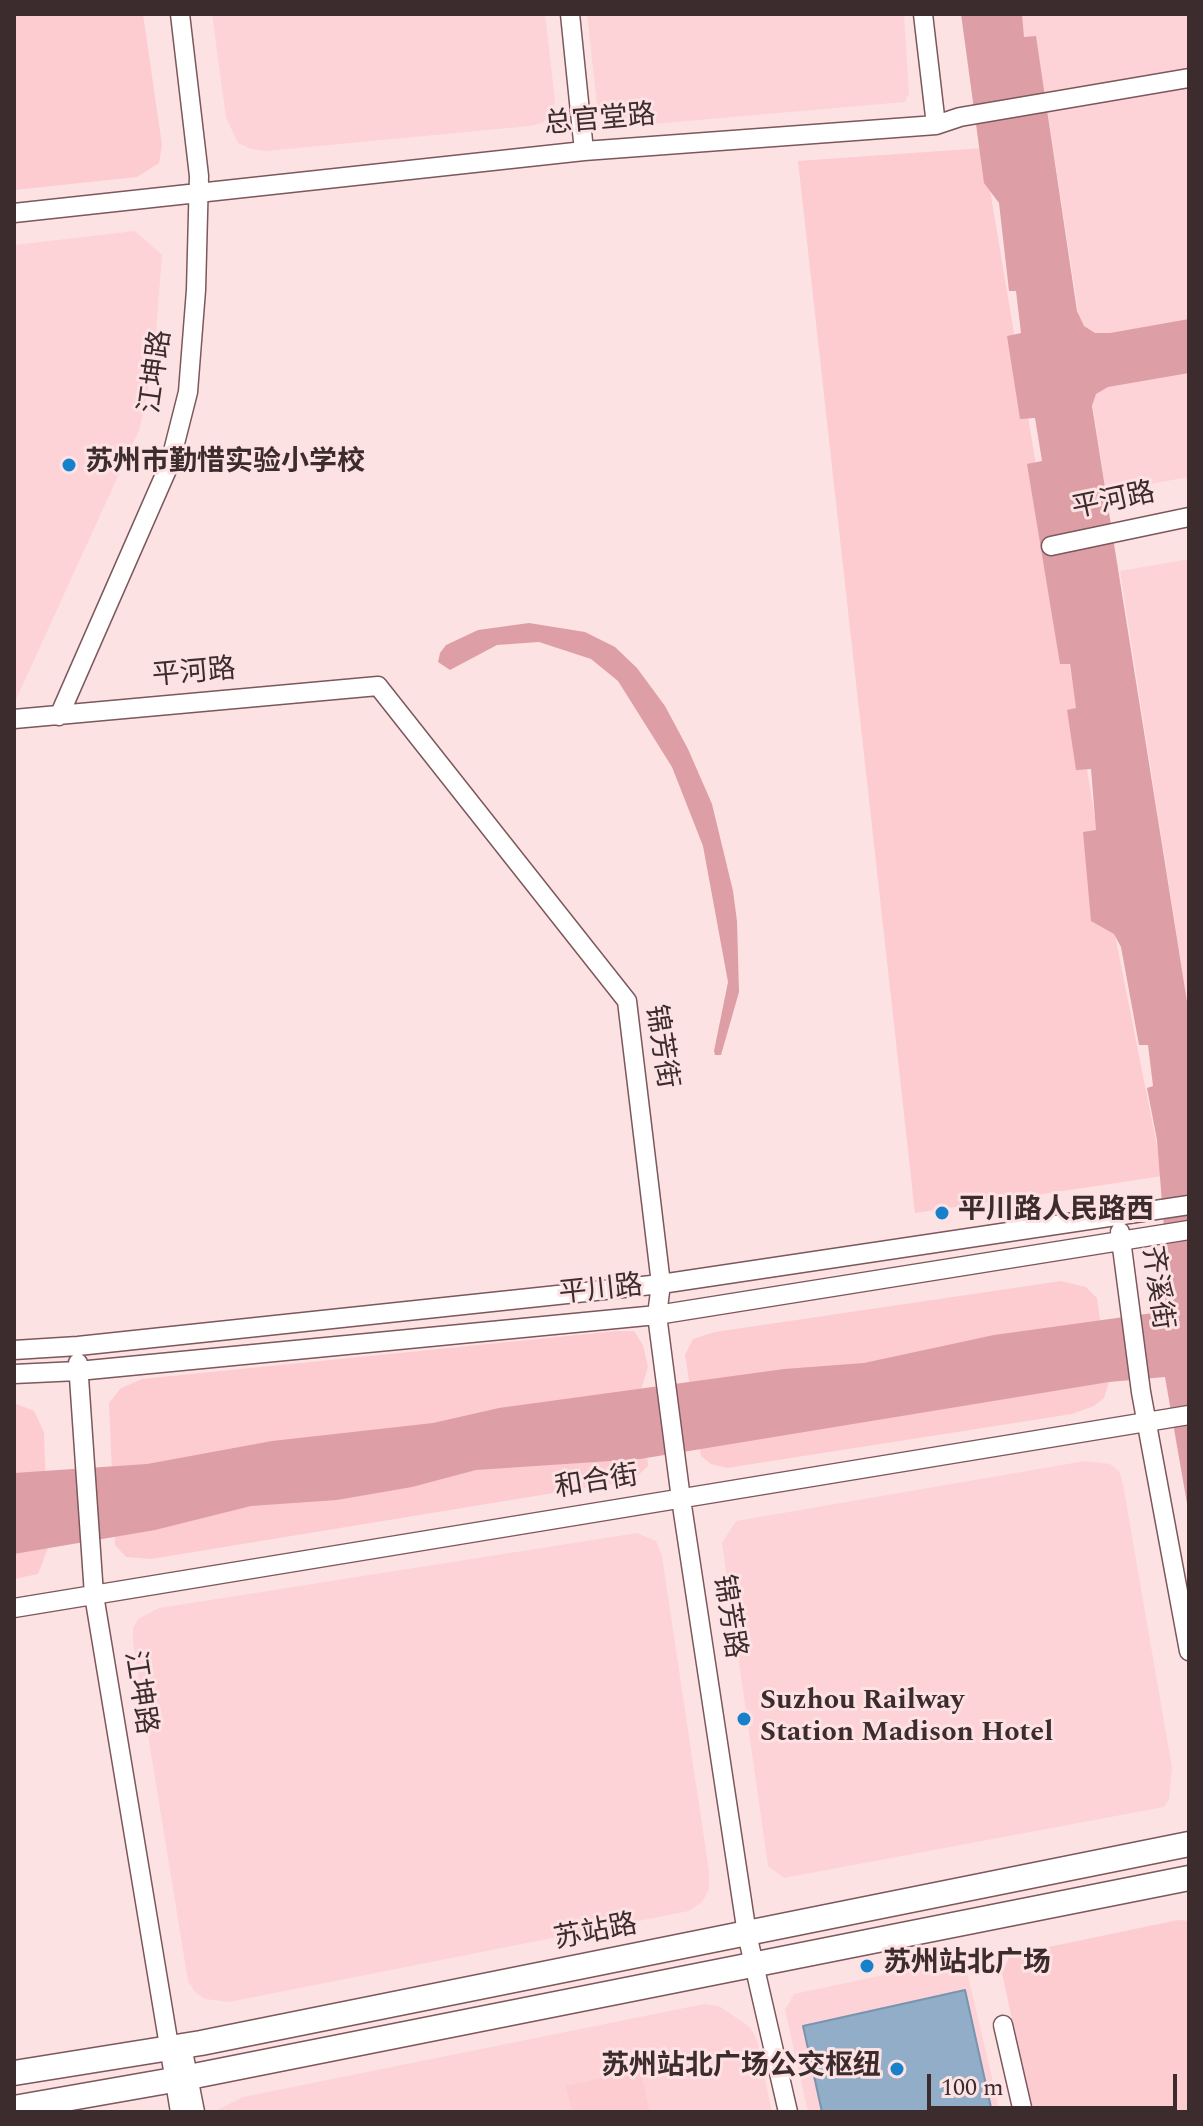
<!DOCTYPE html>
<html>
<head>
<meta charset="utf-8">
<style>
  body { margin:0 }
  #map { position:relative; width:1203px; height:2126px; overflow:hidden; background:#fde2e4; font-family:Spectral,serif }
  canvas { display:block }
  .frame { position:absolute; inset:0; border:16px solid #3c2c2d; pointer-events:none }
  .scale { position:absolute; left:927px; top:2074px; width:250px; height:36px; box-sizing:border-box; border:4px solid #3c2c2d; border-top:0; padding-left:10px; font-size:24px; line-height:28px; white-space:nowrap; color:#3c2c2d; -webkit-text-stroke:6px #fde2e4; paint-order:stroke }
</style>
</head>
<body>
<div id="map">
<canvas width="1203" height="2126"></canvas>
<div class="frame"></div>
<div class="scale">100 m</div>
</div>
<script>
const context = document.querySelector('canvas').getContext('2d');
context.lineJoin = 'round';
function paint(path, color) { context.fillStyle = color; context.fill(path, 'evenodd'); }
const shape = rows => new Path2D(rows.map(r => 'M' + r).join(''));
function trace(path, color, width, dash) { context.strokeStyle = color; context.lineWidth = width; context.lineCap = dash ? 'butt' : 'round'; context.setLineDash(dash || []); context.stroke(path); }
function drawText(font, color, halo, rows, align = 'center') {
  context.font = font + ' Spectral,"Noto Sans SC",serif'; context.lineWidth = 6; context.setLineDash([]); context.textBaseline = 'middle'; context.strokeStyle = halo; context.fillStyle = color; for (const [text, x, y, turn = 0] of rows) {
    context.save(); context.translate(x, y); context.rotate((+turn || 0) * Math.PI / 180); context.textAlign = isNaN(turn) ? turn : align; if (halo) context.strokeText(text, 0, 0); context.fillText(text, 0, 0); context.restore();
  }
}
const built = shape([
  [212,14,545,14,555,100,553,111,543,123,530,126,266,151,251,149,238,143,226,118],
  [587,14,904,14,909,93,905,102,607,128,597,105],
  [1022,14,1189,14,1189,477,1106,492,1036,37,1024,37],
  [135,231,162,255,154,358,140,428,14,704,14,245],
  [1189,559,1189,1014,1120,571],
  [1085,1461,1110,1464,1119,1471,1123,1484,1172,1768,1169,1800,1164,1807,784,1878,768,1866,722,1543,736,1521],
  [637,1533,656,1541,662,1556,709,1871,709,1890,702,1902,689,1911,229,2002,205,1999,195,1992,188,1981,133,1643,133,1628,138,1619,159,1608],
  [950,1961,966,1967,1000,2112,808,2112,785,2010,794,1994],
  [704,2004,719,2006,750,2027,757,2040,772,2112,213,2112,243,2097]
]);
const green = shape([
  [14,14,143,14,162,145,159,163,137,177,14,190],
  [983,148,1113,925,1163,1176,915,1213,798,161],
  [1061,1281,1086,1287,1097,1298,1109,1382,1104,1398,1094,1406,1072,1414,727,1468,711,1464,701,1456,685,1355,693,1339,715,1332],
  [617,1331,634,1331,643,1345,648,1367,641,1390,648,1466,633,1480,151,1559,126,1557,115,1545,109,1403,121,1388,142,1379],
  [14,1403,34,1411,44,1432,48,1548,38,1574,14,1579],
  [1178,1920,1189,1921,1189,2112,1032,2112,1002,1973,1010,1955],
  [640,2070,650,2112,572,2112,566,2086]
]);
const water = shape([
  [961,14,1022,14,1024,37,1036,36,1077,311,1084,326,1095,333,1110,333,1189,319,1189,373,1108,387,1096,394,1092,406,1189,1014,1189,1515,1165,1377,1109,1382,640,1459,476,1470,412,1487,337,1500,251,1506,155,1530,14,1554,14,1473,147,1464,272,1441,433,1423,499,1408,784,1369,864,1363,994,1335,1153,1313,1165,1304,1167,1265,1157,1140,1147,1088,1153,1086,1148,1045,1139,1045,1121,947,1114,934,1091,921,1083,832,1096,830,1091,769,1076,770,1067,710,1076,708,1070,664,1060,664,1027,464,1042,461,1035,418,1020,419,1007,336,1021,333,1016,291,1009,291,999,203,984,183],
  [529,623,585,632,615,647,637,668,665,706,688,749,712,804,733,891,737,921,739,992,721,1055,715,1055,714,1051,728,982,703,846,672,767,618,681,591,659,539,642,497,645,450,670,438,662,440,653,446,645,478,630]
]);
const building = shape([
  [965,1990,992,2112,822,2112,803,2026,965,1990]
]);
const minor = shape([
  [570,14,584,151],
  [923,14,936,125],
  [14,213,584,151,936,125,960,117,1189,78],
  [1051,546,1189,517],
  [59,716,170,463,188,392,196,290,199,176,180,14],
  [14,719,378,686,627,1001,661,1284,657,1315,681,1499,747,1934,788,2112],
  [1120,1232,1141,1392,1189,1651],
  [14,1350,78,1346,661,1284,1189,1205],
  [78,1363,94,1595,180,2112],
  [14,1374,78,1371,657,1315,1189,1230],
  [14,1608,1189,1415],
  [1003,2025,1023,2112],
  [182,2046,195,2112]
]);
const major = shape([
  [14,2073,201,2043,1189,1844],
  [14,2108,179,2079,1189,1878]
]);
const markers = [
  [69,465,8,"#1680ca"],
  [942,1213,8,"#1680ca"],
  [744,1719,8,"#1680ca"],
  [867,1966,8,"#1680ca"],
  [897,2069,8,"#1680ca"]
];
const streetNames = [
  ["总官堂路",600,122,-5],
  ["江坤路",158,372,-82],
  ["平河路",1114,503,-12],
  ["平河路",194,675,-5],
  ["锦芳街",659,1047,81],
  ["齐溪街",1155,1288,82],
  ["平川路",601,1292,-6],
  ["和合街",597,1484,-9],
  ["锦芳路",727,1617,81],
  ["江坤路",138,1693,81],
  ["苏站路",596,1934,-11]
];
const poiNames = [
  ["苏州市勤惜实验小学校",85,465],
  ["平川路人民路西",958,1213],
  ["Suzhou Railway",760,1703],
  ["Station Madison Hotel",760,1735],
  ["苏州站北广场",883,1966],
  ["苏州站北广场公交枢纽",881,2069,"right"]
];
paint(built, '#fdd3d7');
paint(green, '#fcccd1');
paint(water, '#dd9fa5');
paint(building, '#91adc8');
trace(building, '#7894ae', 2);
trace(minor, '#7c575b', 21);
trace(major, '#7c575b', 27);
trace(minor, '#fff', 18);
trace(major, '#fff', 24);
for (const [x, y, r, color] of markers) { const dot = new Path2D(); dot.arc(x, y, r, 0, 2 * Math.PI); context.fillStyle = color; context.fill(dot); trace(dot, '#fde2e4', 3); }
drawText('28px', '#3c2c2d', '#fde2e4', streetNames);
drawText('bold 28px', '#3c2c2d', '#fde2e4', poiNames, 'left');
</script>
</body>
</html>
